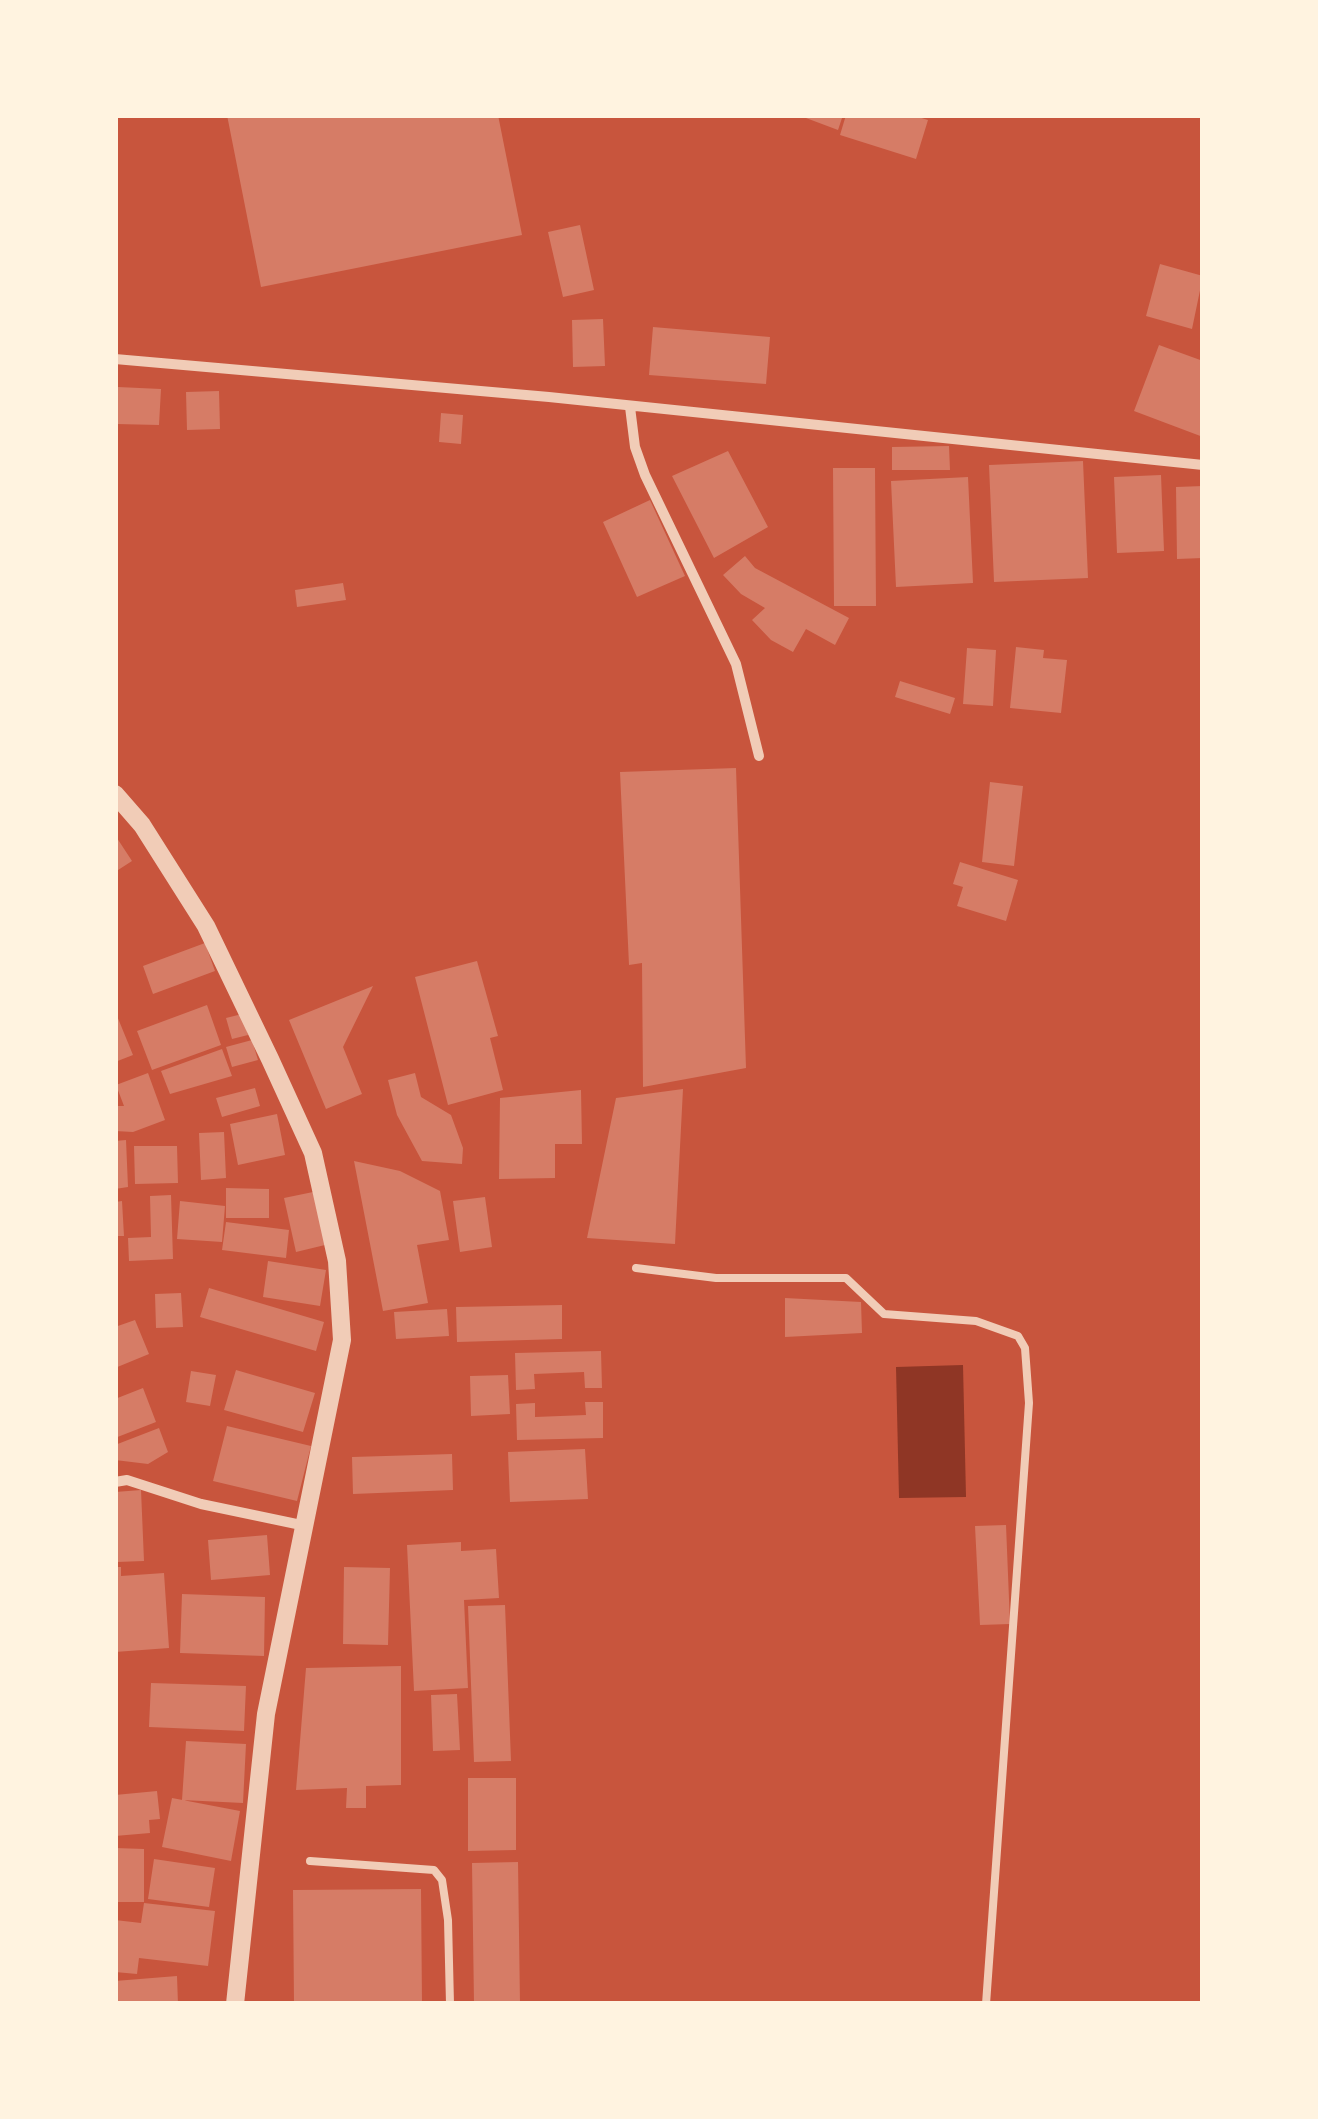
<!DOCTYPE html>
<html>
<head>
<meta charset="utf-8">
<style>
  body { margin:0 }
  #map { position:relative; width:1318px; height:2119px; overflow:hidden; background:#c8553d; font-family:"Public Sans",sans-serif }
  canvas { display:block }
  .frame { position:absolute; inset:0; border:118px solid #fff3e0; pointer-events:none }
</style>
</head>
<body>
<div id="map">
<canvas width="1318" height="2119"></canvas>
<div class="frame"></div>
</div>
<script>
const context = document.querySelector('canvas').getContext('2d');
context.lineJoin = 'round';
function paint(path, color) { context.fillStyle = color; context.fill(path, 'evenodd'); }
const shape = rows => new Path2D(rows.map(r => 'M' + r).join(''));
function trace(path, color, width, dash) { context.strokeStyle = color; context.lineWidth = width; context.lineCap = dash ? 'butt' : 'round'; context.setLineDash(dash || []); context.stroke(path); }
const water = shape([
  [963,1365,966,1497,899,1498,896,1367]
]);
const building = shape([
  [227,115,498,115,522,235,261,287],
  [798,115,843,115,838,130],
  [846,115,912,115,928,120,916,159,840,135],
  [580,225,594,290,563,297,548,232],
  [1160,264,1203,276,1192,329,1146,316],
  [603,319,605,366,573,367,572,320],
  [653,327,770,337,766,384,649,375],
  [1159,345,1203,361,1203,437,1134,411],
  [118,387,161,389,159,425,116,424],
  [219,391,220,429,187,430,186,392],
  [441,413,463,415,461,444,439,442],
  [949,446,950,470,892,470,892,447],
  [728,451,768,527,714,558,672,476],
  [1083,461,1088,578,994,582,989,465],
  [833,468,875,468,876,606,834,606],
  [1161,475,1164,551,1117,553,1114,477],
  [968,477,973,583,896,587,891,481],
  [1203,486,1203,558,1177,559,1176,487],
  [650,500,685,576,637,597,603,522],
  [745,556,755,568,849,618,835,645,806,629,793,652,771,640,752,620,765,608,741,594,723,575],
  [343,583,346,600,297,607,295,590],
  [1016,647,1044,650,1043,658,1067,660,1061,713,1010,708],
  [967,648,996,650,993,706,963,704],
  [900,681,955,698,950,714,895,697],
  [736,768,746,1068,643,1087,642,963,629,965,620,772],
  [990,782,1023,786,1014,866,982,862],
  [115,835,132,861,115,872],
  [960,862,1018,880,1006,921,957,906,963,887,953,884],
  [205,943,215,971,153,994,143,966],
  [477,961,498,1036,490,1038,503,1090,448,1105,415,977],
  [373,986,343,1047,362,1094,326,1109,289,1020],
  [207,1005,221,1045,152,1070,137,1031],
  [115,1011,133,1055,115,1062],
  [242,1014,248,1035,232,1039,226,1018],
  [252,1040,258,1060,232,1067,226,1047],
  [222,1049,232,1076,170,1094,161,1071],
  [148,1073,165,1120,133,1132,115,1131,115,1106,124,1106,116,1085],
  [415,1073,421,1097,451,1115,463,1148,462,1164,422,1161,397,1115,388,1080],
  [255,1088,260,1106,222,1117,216,1098],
  [683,1089,675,1244,587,1238,616,1098],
  [581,1090,582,1144,555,1144,555,1178,499,1179,500,1098],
  [277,1114,285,1155,238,1165,230,1124],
  [224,1132,226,1178,201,1180,199,1133],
  [126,1140,128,1187,115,1189,115,1141],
  [134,1146,177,1146,178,1183,135,1184],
  [354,1161,400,1171,440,1191,449,1240,417,1245,428,1303,383,1311],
  [226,1188,269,1189,269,1218,226,1218],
  [313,1192,325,1245,296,1252,284,1198],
  [171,1195,173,1259,129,1261,128,1238,151,1237,150,1196],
  [485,1197,492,1247,460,1252,453,1201],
  [122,1201,124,1236,115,1236,115,1202],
  [180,1201,225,1206,222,1242,177,1239],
  [226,1222,289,1230,286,1258,222,1250],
  [268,1261,326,1270,320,1306,263,1297],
  [209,1288,324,1322,316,1351,200,1317],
  [181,1293,183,1327,156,1328,155,1294],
  [785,1298,861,1302,862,1333,785,1337],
  [562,1305,562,1339,457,1342,456,1307],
  [447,1309,449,1336,396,1339,394,1312],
  [135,1320,149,1354,115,1368,115,1327],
  [601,1351,602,1388,585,1388,584,1372,534,1374,535,1389,516,1390,515,1353],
  [236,1370,315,1393,303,1432,224,1410],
  [191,1371,216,1375,210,1406,186,1402],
  [508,1375,510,1414,471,1416,470,1376],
  [143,1388,156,1422,115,1438,115,1399],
  [585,1402,603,1402,603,1438,517,1440,516,1404,535,1403,535,1417,586,1415],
  [227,1426,311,1446,297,1501,213,1481],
  [159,1428,168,1452,148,1464,115,1460,115,1445],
  [585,1449,588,1499,510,1502,508,1452],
  [452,1454,453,1490,353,1494,352,1457],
  [141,1490,144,1561,117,1562,115,1492],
  [1006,1525,1010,1624,980,1625,975,1526],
  [267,1535,270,1575,211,1580,208,1540],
  [461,1542,461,1551,496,1549,499,1598,464,1600,468,1688,414,1691,407,1545],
  [115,1567,121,1567,121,1576,164,1573,169,1648,115,1652],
  [344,1567,390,1568,388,1645,343,1644],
  [182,1594,265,1597,264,1656,180,1653],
  [505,1605,511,1761,474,1762,468,1606],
  [401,1666,401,1785,366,1786,366,1808,346,1808,347,1788,296,1790,306,1668],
  [151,1683,246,1686,244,1731,149,1727],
  [457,1694,460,1750,433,1751,431,1695],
  [186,1741,246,1744,243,1803,182,1800],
  [468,1778,516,1778,516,1850,468,1851],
  [157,1791,160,1819,149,1820,150,1833,115,1836,115,1795],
  [172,1798,240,1811,231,1861,162,1847],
  [115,1848,144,1849,144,1902,115,1902],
  [154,1859,215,1868,209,1907,148,1899],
  [518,1862,520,2004,474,2004,472,1863],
  [421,1889,422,2004,294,2004,293,1890],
  [144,1903,215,1911,208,1966,139,1958,137,1974,115,1972,115,1920,141,1923],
  [177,1976,178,2004,115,2004,115,1981]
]);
const service = shape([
  [636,1268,716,1278,846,1278,884,1314,976,1321,1018,1336,1025,1348,1029,1403,986,2004],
  [310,1861,434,1870,442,1880,448,1920,450,2004]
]);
const minor = shape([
  [115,359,549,397,1203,465],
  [630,407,635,447,645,475,736,664,759,756],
  [115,1482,127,1480,201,1504,306,1526]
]);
const tertiary = shape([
  [115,794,142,825,206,926,270,1059,313,1153,337,1261,342,1340,266,1714,235,2004]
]);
paint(water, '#8f3625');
paint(building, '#d67c66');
trace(service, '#f1ccb7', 8);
trace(minor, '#f1ccb7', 10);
trace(tertiary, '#f1ccb7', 18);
</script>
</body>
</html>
